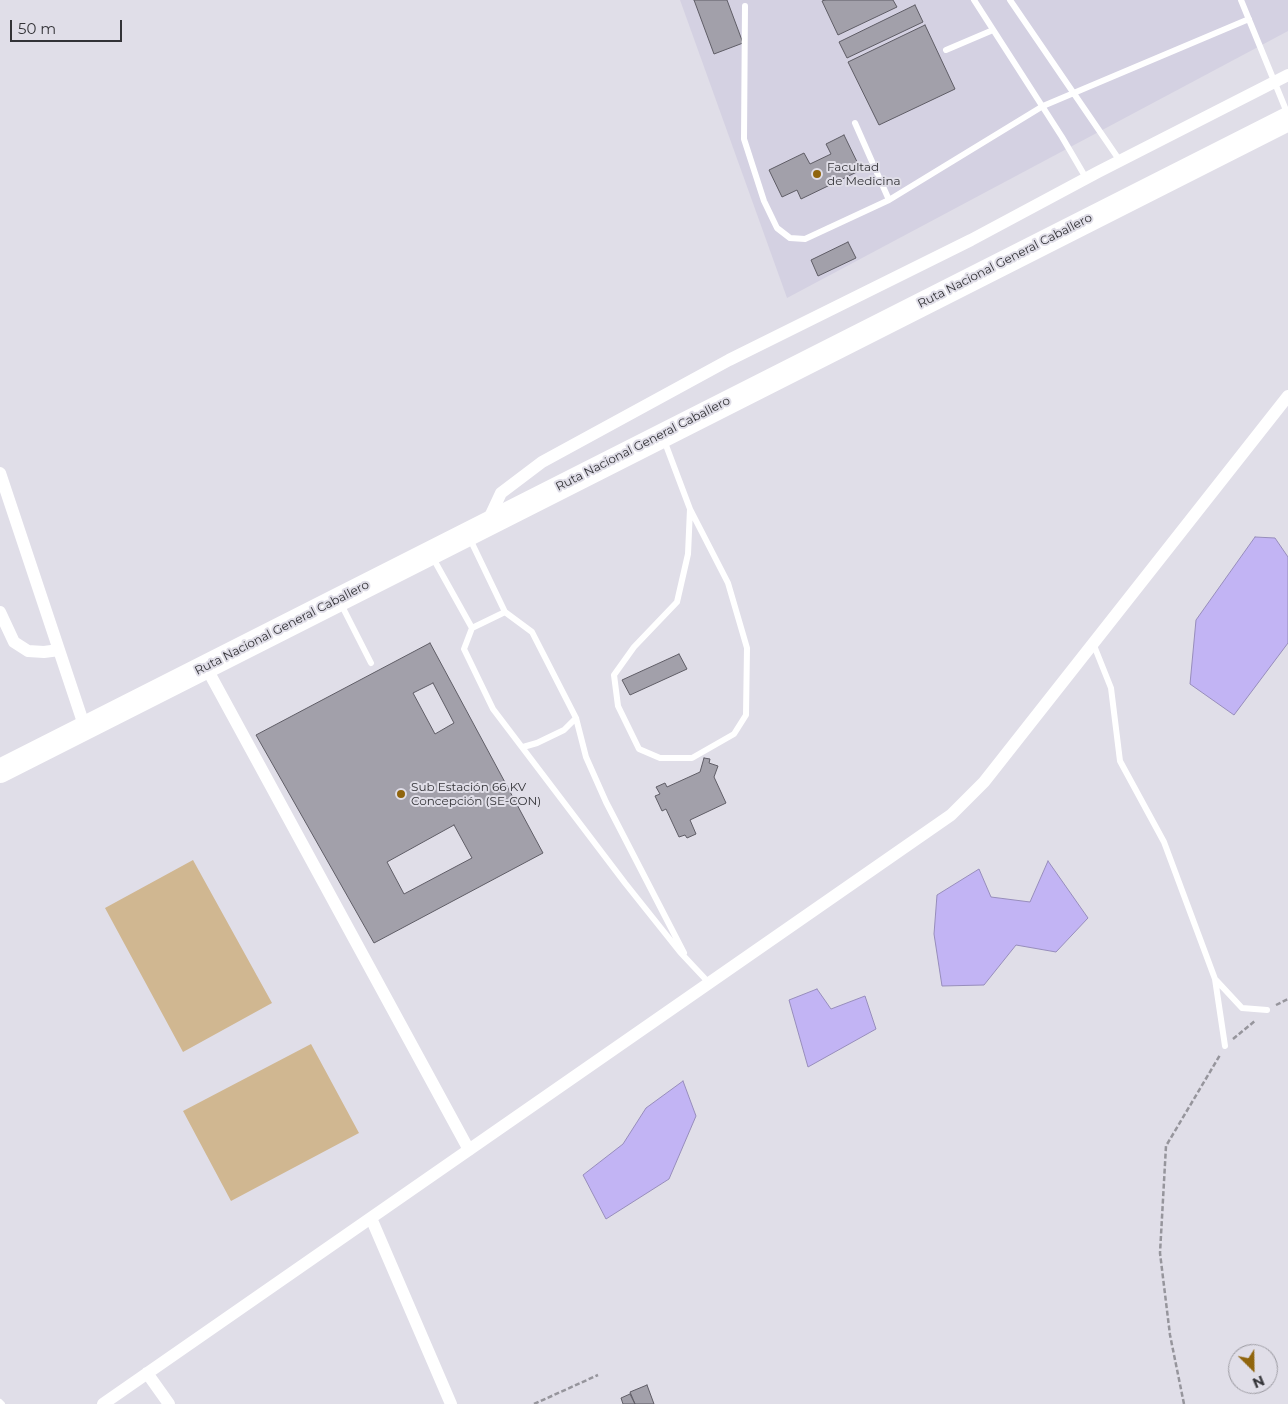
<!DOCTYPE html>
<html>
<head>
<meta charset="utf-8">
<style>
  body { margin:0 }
  #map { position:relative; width:1288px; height:1404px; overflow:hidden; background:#e0dee8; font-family:Montserrat,sans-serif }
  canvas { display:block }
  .north { position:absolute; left:1228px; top:1344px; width:50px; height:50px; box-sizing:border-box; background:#e0dee8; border:1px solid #9b9aa1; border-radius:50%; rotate:157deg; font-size:14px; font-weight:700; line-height:20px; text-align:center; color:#333337 }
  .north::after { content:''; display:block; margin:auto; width:18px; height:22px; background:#90650d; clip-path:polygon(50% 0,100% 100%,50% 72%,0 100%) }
  .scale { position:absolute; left:10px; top:20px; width:112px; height:22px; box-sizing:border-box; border:2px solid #333337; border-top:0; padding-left:6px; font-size:15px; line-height:18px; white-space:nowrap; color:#333337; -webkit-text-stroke:4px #e0dee8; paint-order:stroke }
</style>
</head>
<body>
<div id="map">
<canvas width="1288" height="1404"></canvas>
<div class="north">N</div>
<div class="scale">50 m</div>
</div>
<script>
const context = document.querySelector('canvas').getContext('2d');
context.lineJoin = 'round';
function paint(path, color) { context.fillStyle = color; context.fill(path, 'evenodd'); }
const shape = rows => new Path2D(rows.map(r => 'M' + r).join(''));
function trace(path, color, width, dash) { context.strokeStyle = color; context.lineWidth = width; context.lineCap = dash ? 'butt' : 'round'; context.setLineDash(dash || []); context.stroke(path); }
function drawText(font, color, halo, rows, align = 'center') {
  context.font = font + ' Montserrat,sans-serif'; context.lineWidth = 4; context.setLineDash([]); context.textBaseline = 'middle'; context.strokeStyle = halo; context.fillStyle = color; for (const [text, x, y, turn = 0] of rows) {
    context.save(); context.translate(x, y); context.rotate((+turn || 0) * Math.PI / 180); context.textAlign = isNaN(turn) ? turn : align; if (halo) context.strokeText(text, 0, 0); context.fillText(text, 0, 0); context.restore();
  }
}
const built = shape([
  [680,0,1288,0,1288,31,787,298]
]);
const green = shape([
  [193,860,272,1003,183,1052,105,908],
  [311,1044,359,1133,231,1201,183,1111]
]);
const water = shape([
  [1255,537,1275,538,1288,557,1288,643,1234,715,1190,684,1196,620,1255,537],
  [1048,861,1088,918,1056,952,1016,945,984,985,942,986,934,934,937,895,979,869,991,897,1030,902,1048,861],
  [817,989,831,1009,865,996,876,1029,808,1067,789,1000,817,989],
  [683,1081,696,1116,669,1179,606,1219,583,1175,623,1144,646,1108,683,1081]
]);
const building = shape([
  [694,0,727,0,743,43,714,54,694,0],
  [825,0,893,0,897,7,838,35,822,1,825,0],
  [915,5,923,22,847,58,839,42,915,5],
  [925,25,955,89,879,125,848,62,925,25],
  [844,135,861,170,801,199,797,190,782,197,769,170,804,153,810,164,831,154,826,144,844,135],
  [848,242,856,258,818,276,811,260,848,242],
  [430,643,543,853,374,943,256,735,430,643],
  [679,654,687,669,630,695,622,680,679,654],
  [433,683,454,723,435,734,413,693,433,683],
  [704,758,710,759,709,763,718,766,714,777,726,803,690,820,696,834,687,838,685,835,679,837,666,809,662,811,655,796,660,794,656,787,665,783,667,787,700,772,704,758],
  [454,825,472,858,404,894,387,862,454,825],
  [647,1385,654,1404,635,1404,630,1392,647,1385],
  [630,1394,635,1404,623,1404,621,1398,630,1394]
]);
const path = shape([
  [1276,1005,1288,999],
  [1233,1039,1256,1020],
  [534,1404,598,1375],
  [1184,1404,1170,1335,1160,1253,1166,1146,1220,1055]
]);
const lane = shape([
  [974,0,1062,137,1086,178],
  [1010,0,1120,161],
  [1241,0,1288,115],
  [745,6,744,139,764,201,777,228,790,238,805,239,889,200,1043,106,1249,19],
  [946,50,993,30],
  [855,123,889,200],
  [664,440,690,509,688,554,677,602,634,647,614,675,618,706,639,749,660,758,692,758,734,734,746,715,747,648,728,583,690,509],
  [469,537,505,612,532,632,576,718,586,757,606,802,684,953],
  [433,558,472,628,464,649,493,709,625,883,680,952,710,984],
  [341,604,371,663],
  [472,628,505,612],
  [1093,643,1111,688,1120,761,1164,842,1215,979,1225,1046],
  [523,747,537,743,564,730,576,718],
  [1216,980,1242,1008,1267,1010],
  [0,1402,2,1404]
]);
const street = shape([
  [0,473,85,728],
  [487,523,501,493,542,462,729,360,971,240,1098,172,1288,75],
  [0,612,14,642,28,651,44,652,59,650],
  [206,667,469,1150],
  [371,1218,451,1404],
  [147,1373,169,1404],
  [103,1404,951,815,984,782,1288,396]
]);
const highway = shape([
  [0,771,1288,119]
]);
const markers = [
  [817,174,5,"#90650d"],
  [401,794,5,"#90650d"]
];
const poiNames = [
  ["Facultad",827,167],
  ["de Medicina",827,181],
  ["Sub Estación 66 KV",411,787],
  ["Concepción (SE-CON)",411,801]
];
const streetNames = [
  ["Ruta Nacional General Caballero",1005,261,-27],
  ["Ruta Nacional General Caballero",643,444,-27],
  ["Ruta Nacional General Caballero",282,628,-27]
];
paint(built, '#d4d1e2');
paint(green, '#d0b791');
paint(water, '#c2b4f4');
trace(water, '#978dbb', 1);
paint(building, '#a2a0aa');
trace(building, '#5f5d66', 1);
trace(path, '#96959c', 2.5, [5, 2.5]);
trace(lane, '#fff', 6);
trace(street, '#fff', 12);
trace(highway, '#fff', 24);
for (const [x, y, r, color] of markers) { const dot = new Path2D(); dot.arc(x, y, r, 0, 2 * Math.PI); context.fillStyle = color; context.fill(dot); trace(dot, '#e0dee8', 2); }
drawText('12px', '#333337', '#e0dee8', poiNames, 'left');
drawText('12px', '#333337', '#e0dee8', streetNames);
</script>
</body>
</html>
